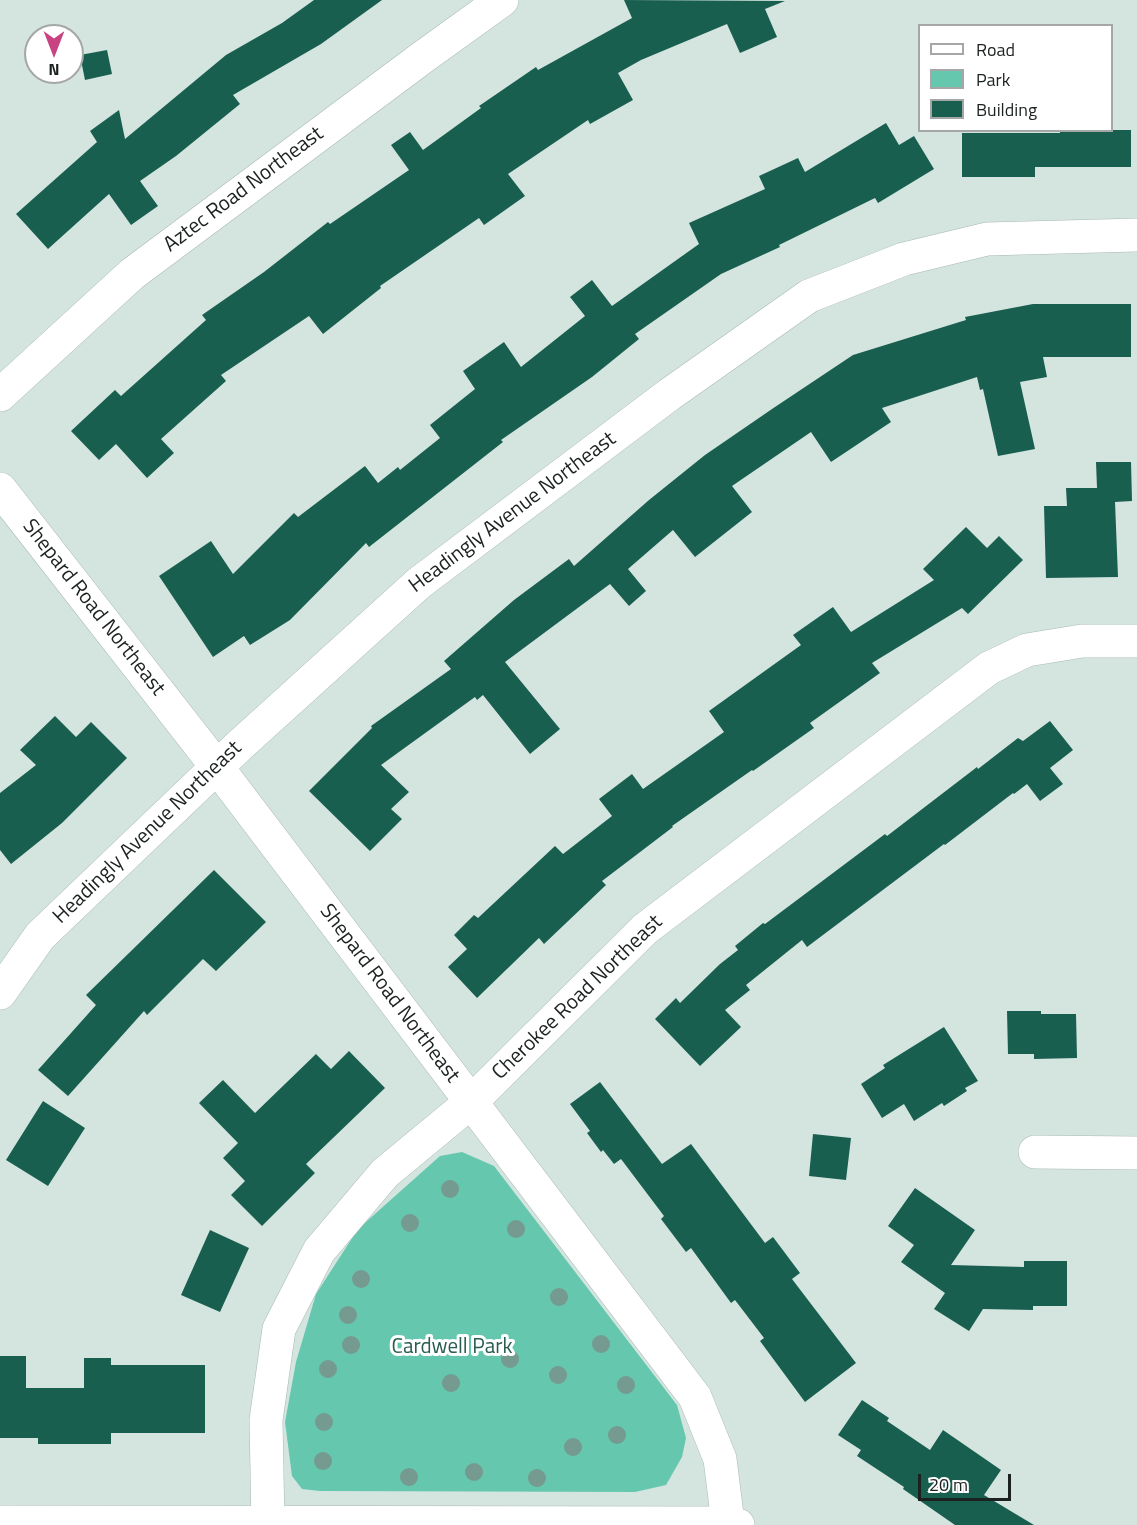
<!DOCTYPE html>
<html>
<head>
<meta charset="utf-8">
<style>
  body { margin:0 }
  #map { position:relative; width:1137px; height:1525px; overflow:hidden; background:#d4e4df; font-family:"Titillium Web",sans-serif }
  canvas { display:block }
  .legend { position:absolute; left:918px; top:24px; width:195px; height:108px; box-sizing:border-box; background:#fff; border:2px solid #a4a7a6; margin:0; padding:8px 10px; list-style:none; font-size:18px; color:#1c2220 }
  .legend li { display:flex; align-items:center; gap:12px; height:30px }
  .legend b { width:30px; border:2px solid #a4a7a6 }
  .north { position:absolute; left:24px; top:24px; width:60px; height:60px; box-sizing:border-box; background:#fff; border:2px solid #a4a7a6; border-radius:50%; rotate:180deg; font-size:16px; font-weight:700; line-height:24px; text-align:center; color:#1c2220 }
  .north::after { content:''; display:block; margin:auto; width:21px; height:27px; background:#c94282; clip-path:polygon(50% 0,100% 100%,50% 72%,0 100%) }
  .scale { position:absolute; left:918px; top:1474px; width:93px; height:27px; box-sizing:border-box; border:3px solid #1c2220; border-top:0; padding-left:8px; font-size:18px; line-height:21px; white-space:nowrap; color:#1c2220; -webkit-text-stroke:4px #fff; paint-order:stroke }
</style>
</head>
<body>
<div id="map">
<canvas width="1137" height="1525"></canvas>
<ul class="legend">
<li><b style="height:8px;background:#fff"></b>Road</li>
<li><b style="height:16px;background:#66c7af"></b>Park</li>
<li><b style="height:16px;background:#195f50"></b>Building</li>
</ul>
<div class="north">N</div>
<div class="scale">20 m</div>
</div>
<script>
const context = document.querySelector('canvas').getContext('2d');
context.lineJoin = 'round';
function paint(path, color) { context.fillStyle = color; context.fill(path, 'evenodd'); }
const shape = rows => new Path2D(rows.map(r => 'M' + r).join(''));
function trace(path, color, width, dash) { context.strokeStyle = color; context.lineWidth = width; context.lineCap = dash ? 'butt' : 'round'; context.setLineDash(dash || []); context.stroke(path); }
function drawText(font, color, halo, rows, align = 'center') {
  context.font = font + ' "Titillium Web",sans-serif'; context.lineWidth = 6; context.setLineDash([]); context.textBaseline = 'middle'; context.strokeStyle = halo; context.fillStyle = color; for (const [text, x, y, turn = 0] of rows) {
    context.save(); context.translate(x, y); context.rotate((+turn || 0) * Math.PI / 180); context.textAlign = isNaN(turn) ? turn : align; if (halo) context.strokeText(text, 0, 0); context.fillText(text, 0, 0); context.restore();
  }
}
const green = shape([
  [462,1152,494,1166,677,1405,686,1438,682,1457,666,1485,635,1492,320,1491,302,1489,292,1476,285,1422,296,1362,316,1294,358,1229,440,1156]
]);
const building = shape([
  [314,0,382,0,321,44,233,95,240,104,176,156,140,181,158,206,131,225,109,194,48,249,16,214,97,142,90,131,119,110,125,139,226,55,282,23],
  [624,0,785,1,765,9,777,37,740,53,727,24,641,60,618,73,633,100,590,124,588,120,508,174,525,196,484,225,479,218,380,286,381,288,323,334,309,316,221,375,226,381,161,439,174,453,147,478,116,444,99,460,71,431,115,390,121,396,206,320,202,315,264,272,328,222,330,224,409,170,391,145,410,132,423,150,481,108,479,106,536,67,538,70,632,18],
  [107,50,112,74,85,80,80,55],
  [886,123,899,145,914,136,934,169,878,203,875,198,779,245,780,247,721,274,635,334,639,339,592,377,501,440,503,442,369,547,366,543,290,620,250,645,244,636,213,657,159,576,211,541,233,574,294,513,298,517,365,466,378,483,398,467,400,470,440,438,430,425,475,389,463,371,504,342,521,367,585,316,570,297,592,280,612,306,699,244,689,223,765,189,759,176,798,158,805,172],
  [1060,130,1131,130,1131,167,1035,167,1035,177,962,177,962,133,1060,133],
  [1033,304,1131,304,1131,357,1043,357,1047,377,1020,382,1035,449,998,456,983,389,980,390,977,377,882,408,891,422,831,462,811,432,732,486,752,512,695,557,673,530,628,569,646,591,629,606,610,584,505,662,560,729,530,754,483,695,477,700,475,697,381,765,409,792,391,809,402,819,370,851,309,791,372,728,371,726,451,669,444,661,514,600,569,559,574,566,649,500,705,455,772,409,853,355,966,320,965,317],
  [1096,462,1131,462,1132,501,1115,502,1118,577,1046,578,1044,506,1067,506,1066,488,1097,488],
  [966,527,987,548,999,536,1023,560,968,614,962,608,872,663,880,673,810,723,814,728,753,771,752,770,672,826,673,827,602,881,606,885,544,944,539,938,477,998,448,967,467,949,454,935,474,915,478,918,555,846,563,854,612,816,599,799,632,774,643,789,724,732,709,711,801,645,793,635,833,607,851,632,934,580,923,569],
  [55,716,76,737,91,722,127,758,62,823,11,864,0,850,0,793,36,765,20,750],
  [1050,721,1073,750,1050,768,1063,784,1040,801,1027,784,1014,794,1013,793,945,845,944,844,807,947,802,940,746,985,750,990,725,1010,741,1027,700,1066,655,1019,676,998,680,1003,720,964,738,950,735,946,763,923,765,924,885,834,887,836,977,767,978,769,1018,738,1023,741],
  [214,870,266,922,216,971,203,959,147,1015,144,1011,68,1096,38,1070,96,1005,86,995],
  [1007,1011,1041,1011,1041,1014,1076,1014,1077,1058,1034,1059,1034,1054,1008,1054],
  [944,1027,978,1081,965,1088,967,1091,944,1106,942,1103,914,1121,904,1104,882,1118,861,1084,885,1068,883,1065],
  [349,1051,385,1088,306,1164,315,1173,262,1226,231,1195,245,1181,223,1158,238,1143,199,1103,223,1080,255,1113,316,1054,331,1069],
  [600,1082,662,1164,691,1144,765,1243,773,1237,800,1273,792,1279,856,1363,805,1402,760,1341,764,1338,735,1300,731,1303,691,1248,686,1252,661,1219,664,1216,621,1159,614,1164,603,1150,601,1152,587,1133,590,1131,570,1104],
  [43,1101,85,1128,48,1186,6,1160],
  [813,1134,851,1138,846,1180,809,1176],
  [915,1188,975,1230,951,1265,1024,1267,1024,1261,1067,1261,1067,1306,1033,1306,1033,1310,983,1309,969,1331,934,1309,945,1293,901,1262,914,1245,888,1226],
  [210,1230,249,1248,220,1312,181,1295],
  [0,1356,26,1356,26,1388,84,1388,84,1358,111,1358,111,1365,205,1365,205,1433,111,1433,111,1444,38,1444,38,1438,0,1438],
  [862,1400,889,1418,887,1421,930,1450,943,1430,1001,1470,984,1495,1034,1525,955,1525,903,1489,904,1487,857,1456,861,1450,838,1435]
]);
const minor = shape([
  [0,395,132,274,423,57,502,0],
  [0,489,217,767,695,1397,720,1459,728,1523],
  [0,993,40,936,240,745,419,583,670,394,809,296,904,259,987,239,1137,235],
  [1035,1152,1137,1153],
  [0,1522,728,1523,738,1525],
  [268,1523,266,1420,279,1329,319,1251,385,1173,471,1102,645,929,989,668,1027,650,1082,641,1137,641]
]);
const trees = [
  [450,1189],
  [410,1223],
  [516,1229],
  [361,1279],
  [559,1297],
  [348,1315],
  [601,1344],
  [351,1345],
  [510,1359],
  [328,1369],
  [558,1375],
  [451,1383],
  [626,1385],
  [324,1422],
  [617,1435],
  [573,1447],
  [323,1461],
  [474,1472],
  [409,1477],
  [537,1478]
];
const streetNames = [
  ["Aztec Road Northeast",244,190,-37],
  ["Headingly Avenue Northeast",513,513,-37],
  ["Shepard Road Northeast",93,608,52],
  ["Headingly Avenue Northeast",148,833,-44],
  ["Shepard Road Northeast",389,994,53],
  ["Cherokee Road Northeast",578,998,-44]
];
const parkNames = [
  ["Cardwell Park",452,1348]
];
paint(green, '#66c7af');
paint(building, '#195f50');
trace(minor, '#a8b9b3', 34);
trace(minor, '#fff', 33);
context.fillStyle = '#759a90';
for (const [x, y] of trees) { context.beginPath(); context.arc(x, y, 9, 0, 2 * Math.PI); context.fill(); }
drawText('21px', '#1c2220', '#fff', streetNames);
drawText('21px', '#285d50', '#fff', parkNames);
</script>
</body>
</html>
